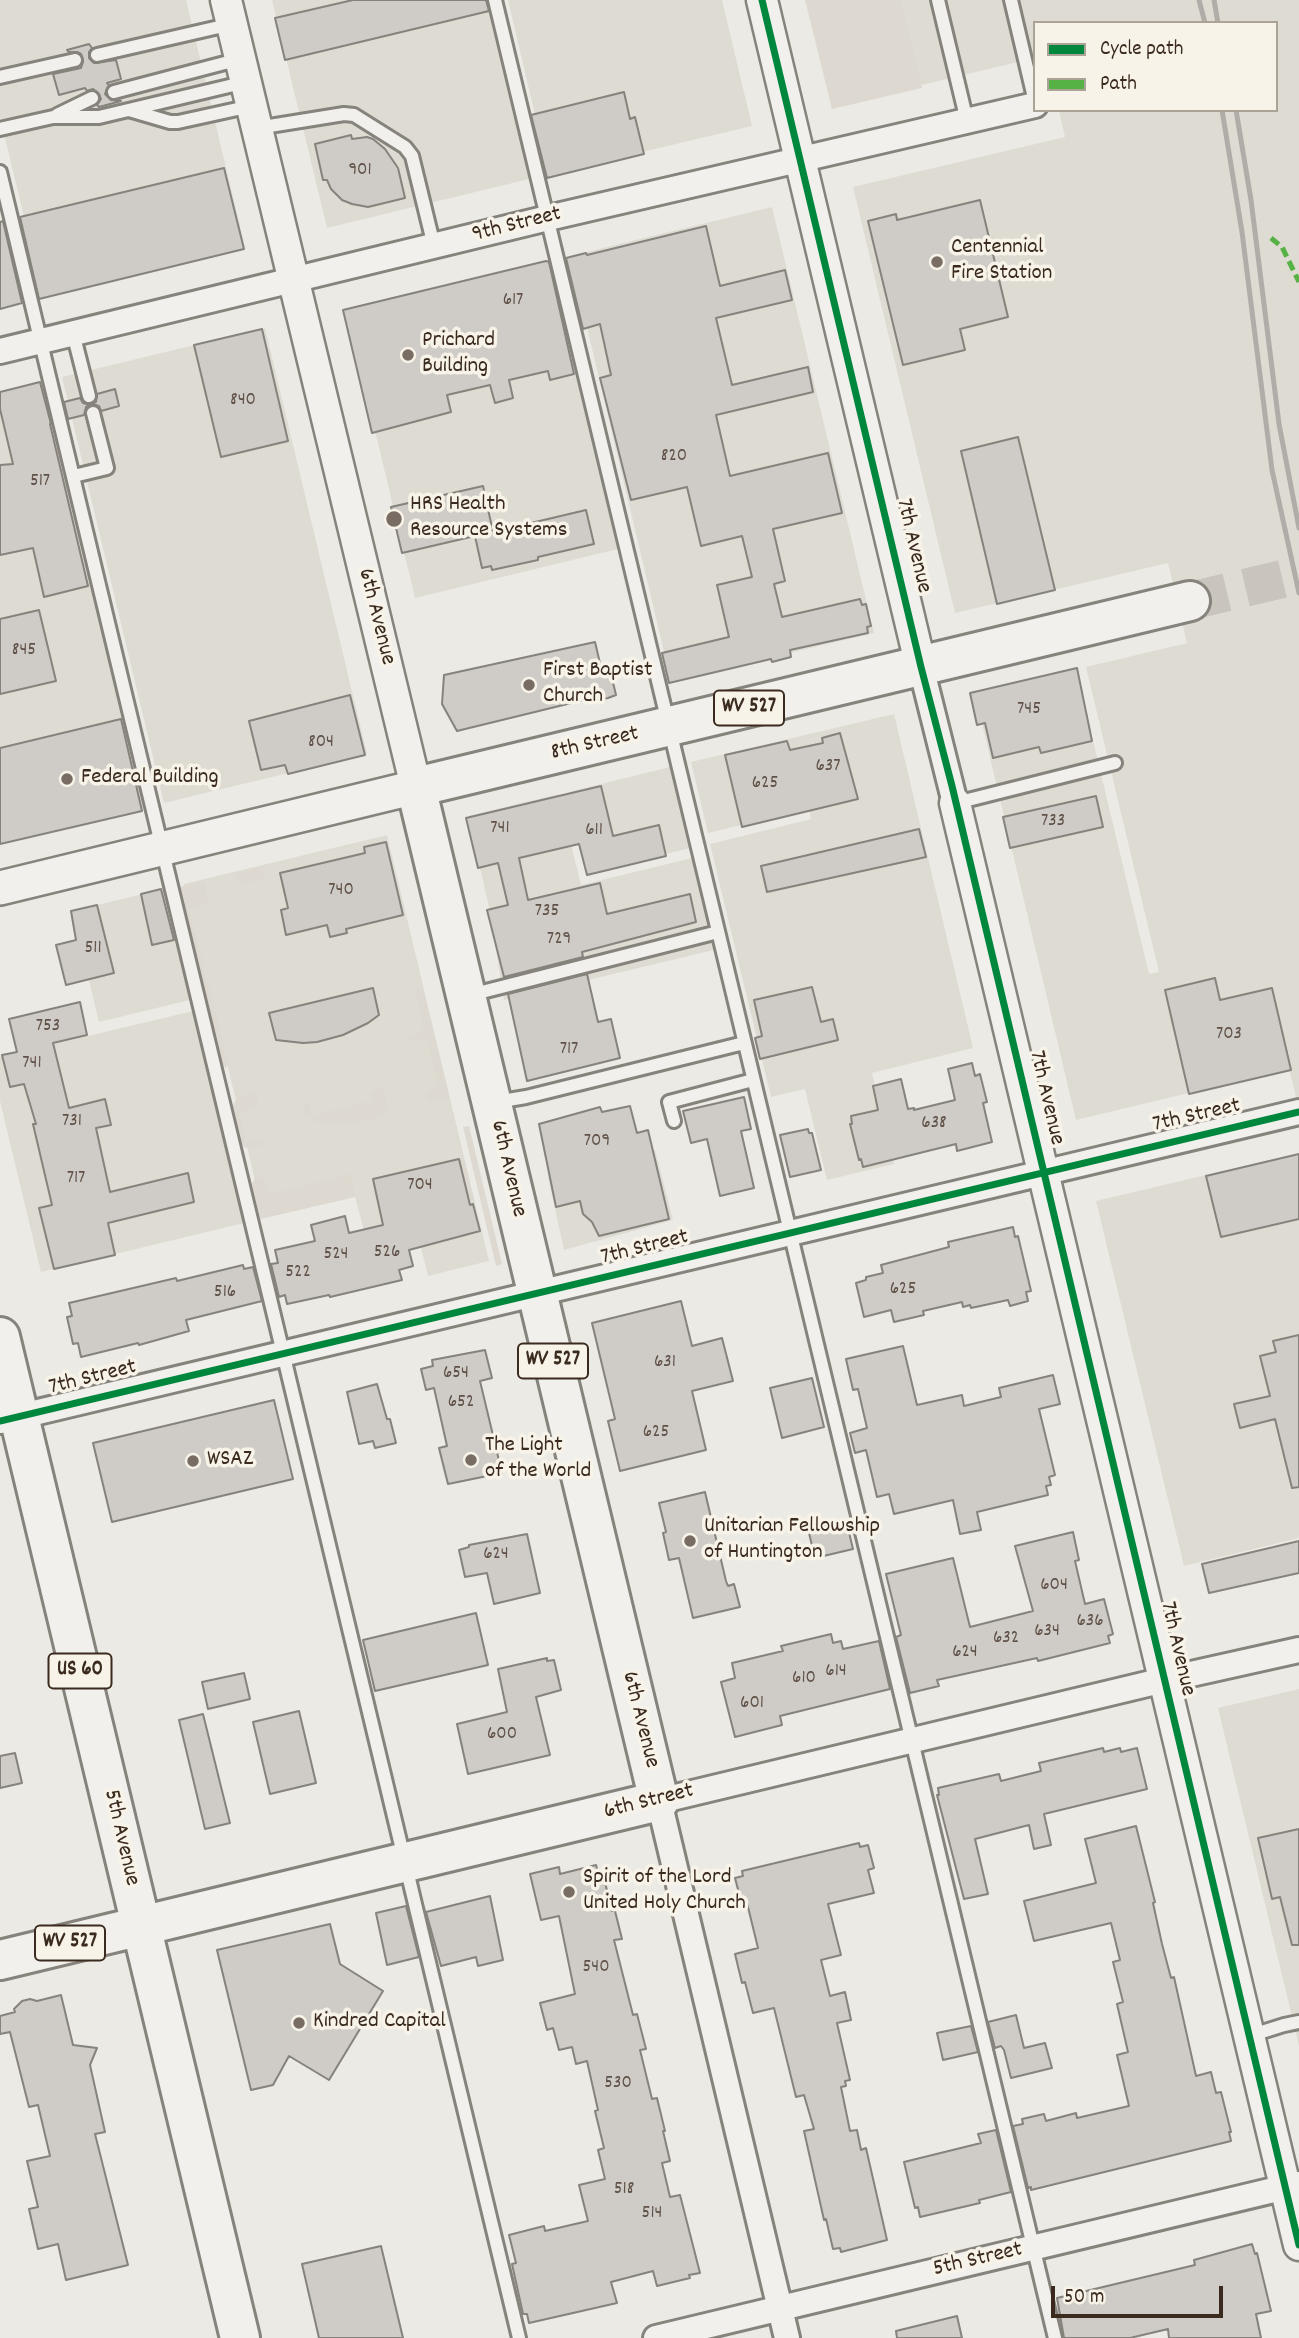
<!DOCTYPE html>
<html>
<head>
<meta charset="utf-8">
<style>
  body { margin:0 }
  #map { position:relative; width:1299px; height:2338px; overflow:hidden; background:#eceae4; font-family:Dekko,sans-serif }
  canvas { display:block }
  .legend { position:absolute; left:1033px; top:21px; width:245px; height:91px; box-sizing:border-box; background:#f7f3e8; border:2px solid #aca397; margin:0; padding:9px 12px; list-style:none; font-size:21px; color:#3b2a1e }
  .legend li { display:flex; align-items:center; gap:14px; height:35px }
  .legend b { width:35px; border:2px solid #aca397 }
  .scale { position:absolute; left:1051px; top:2286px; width:172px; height:32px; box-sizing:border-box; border:4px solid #3b2a1e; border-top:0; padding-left:9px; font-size:21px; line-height:24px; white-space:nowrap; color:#3b2a1e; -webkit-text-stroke:5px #f7f3e8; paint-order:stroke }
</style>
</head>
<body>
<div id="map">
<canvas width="1299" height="2338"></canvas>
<ul class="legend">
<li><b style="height:9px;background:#00873e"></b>Cycle path</li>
<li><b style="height:9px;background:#57b245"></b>Path</li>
</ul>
<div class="scale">50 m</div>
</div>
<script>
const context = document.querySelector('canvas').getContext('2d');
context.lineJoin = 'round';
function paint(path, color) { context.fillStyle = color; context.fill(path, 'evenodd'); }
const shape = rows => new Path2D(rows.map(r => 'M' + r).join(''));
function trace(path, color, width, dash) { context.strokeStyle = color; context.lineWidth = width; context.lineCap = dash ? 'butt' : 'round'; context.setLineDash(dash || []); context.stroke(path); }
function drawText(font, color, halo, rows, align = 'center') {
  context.font = font + ' Dekko,sans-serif'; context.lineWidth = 7; context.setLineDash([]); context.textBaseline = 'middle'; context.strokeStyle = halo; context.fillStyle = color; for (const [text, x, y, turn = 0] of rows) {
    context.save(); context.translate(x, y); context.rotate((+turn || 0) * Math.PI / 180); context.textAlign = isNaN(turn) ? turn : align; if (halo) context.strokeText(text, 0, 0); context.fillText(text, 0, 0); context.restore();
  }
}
const built = shape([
  [0,0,186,0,245,247,43,296,0,117],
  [272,0,486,0,529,179,327,228],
  [508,0,722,0,752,126,549,174],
  [808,0,1299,0,1299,1109,1289,1069,1076,1120,975,694,1076,670,1149,974,1159,972,1086,667,1187,643,1168,563,955,613,853,187,1065,137,1059,110,1276,110,1276,23,1035,23,1035,58,833,106],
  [772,207,874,633,671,681,570,256],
  [549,260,618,549,415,598,346,309],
  [265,328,367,754,164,803,62,377],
  [42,382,144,808,0,842,0,392],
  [894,714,973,1048,872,1073,894,1164,827,1180,805,1089,771,1097,710,844,811,819,809,809,708,833,691,762],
  [670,767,690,848,588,873,569,792],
  [559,794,581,885,692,858,714,950,504,1000,489,907,468,816],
  [387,835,489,1261,428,1276,414,1219,364,1230,355,1197,264,1218,184,884],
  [164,889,190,1000,99,1022,72,911],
  [193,1011,244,1223,41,1272,0,1101,0,1057],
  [655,1150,673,1220,564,1250,548,1177],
  [1299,1153,1299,1538,1184,1566,1096,1201],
  [1299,1689,1299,2046,1218,1708]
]);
const green = shape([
  [805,0,900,0,922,88,832,109],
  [262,867,265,878,244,883,238,881,236,874],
  [205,881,208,903,190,909,228,1064,226,1068,223,1066,180,887],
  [423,990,449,1098,443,1100,428,1101,426,1091,438,1088,426,1038,409,1041,408,1036,424,1030,415,991],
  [384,1088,388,1110,384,1117,338,1126,315,1121,302,1113,304,1112,303,1104,309,1103,312,1115,372,1101,371,1092],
  [252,1093,257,1096,258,1108,240,1113,246,1142,262,1139,263,1142,262,1145,252,1149,244,1147,242,1144,233,1105,237,1098],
  [469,1126,502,1264,496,1266,463,1127],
  [463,1157,474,1200,469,1201,459,1159],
  [350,1174,355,1197,260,1219,252,1184,255,1178,262,1177,265,1181,269,1194]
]);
const building = shape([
  [353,0,486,0,489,11,285,60,275,18,353,0],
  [89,44,92,48,89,52,89,58,94,63,116,60,121,79,107,83,109,85,105,94,111,100,121,101,99,107,97,105,101,99,99,94,93,89,87,91,85,88,59,95,53,74,81,68,83,62,81,54,77,52,69,52,67,50,89,44],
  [624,92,630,119,635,117,644,154,547,178,531,115,624,92],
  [351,135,352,139,367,137,373,139,385,149,398,168,405,198,368,207,352,204,342,200,331,189,327,180,323,180,315,144,351,135],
  [224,168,244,249,39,299,20,217,224,168],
  [980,200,1008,317,960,329,965,350,903,365,868,221,896,214,897,220,980,200],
  [3,221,22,303,0,309,0,222,3,221],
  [706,226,720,286,785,270,792,300,716,318,732,385,808,367,813,392,716,415,730,476,828,453,842,513,773,529,785,581,774,584,782,617,860,599,862,605,866,604,871,626,867,627,868,633,790,650,791,657,772,662,771,659,669,683,662,653,729,637,717,585,752,577,742,536,701,546,687,487,631,500,600,378,611,375,600,324,583,329,566,258,586,253,587,255,706,226],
  [546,261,549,262,574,374,550,380,548,371,509,380,513,398,495,403,490,385,447,395,451,412,372,433,343,310,546,261],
  [262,329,288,441,221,457,194,345,262,329],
  [40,382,51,424,50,424,88,586,44,597,33,548,0,555,0,465,13,464,0,409,0,392,40,382],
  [115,389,119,406,101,411,99,406,92,404,86,407,84,415,68,419,64,402,80,398,83,403,90,405,96,402,97,394,115,389],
  [1018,437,1055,590,997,604,961,451,1018,437],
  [483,486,493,532,586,510,594,544,538,557,538,560,492,570,491,566,482,568,475,536,402,553,391,507,483,486],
  [39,610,56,681,0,694,0,619,39,610],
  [595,642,603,676,611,674,616,695,608,698,589,702,588,699,457,731,442,704,444,675,595,642],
  [1077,668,1092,741,1041,753,1039,747,993,758,985,723,977,725,970,693,1077,668],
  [350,695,365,755,288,774,285,765,261,770,249,721,350,695],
  [121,719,142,811,0,844,0,748,121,719],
  [840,733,858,799,742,827,725,755,787,741,790,750,823,743,822,738,840,733],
  [601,786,613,836,659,825,666,856,587,875,579,844,519,858,528,900,600,883,607,914,690,894,696,922,582,952,583,957,504,977,487,910,508,905,498,863,478,868,466,818,601,786],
  [1096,796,1103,827,1010,848,1003,817,1096,796],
  [919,829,926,857,767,892,761,866,919,829],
  [386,842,403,915,346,929,347,933,330,937,327,925,286,935,281,910,288,908,280,873,365,853,364,847,386,842],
  [161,889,174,940,152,945,141,894,161,889],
  [97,905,114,973,66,985,56,945,76,940,71,911,97,905],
  [587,974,598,1022,611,1019,620,1058,527,1081,508,994,587,974],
  [1215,978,1220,1000,1272,988,1291,1070,1189,1094,1165,990,1215,978],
  [812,987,821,1022,833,1019,838,1040,760,1059,755,1038,762,1036,754,1000,812,987],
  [373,988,379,1015,368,1023,343,1035,317,1042,303,1043,276,1040,269,1013,373,988],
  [80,1002,87,1035,53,1043,69,1108,105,1099,111,1125,96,1128,110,1192,188,1173,194,1202,108,1223,115,1255,54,1269,39,1208,52,1205,33,1124,36,1124,24,1084,10,1087,2,1055,17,1052,9,1019,80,1002],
  [972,1063,975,1076,980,1074,987,1102,983,1103,992,1142,957,1151,956,1144,863,1167,861,1159,859,1160,850,1124,852,1124,851,1116,878,1110,873,1086,901,1079,908,1109,914,1108,914,1110,955,1100,948,1069,972,1063],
  [744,1097,751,1129,741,1131,754,1188,720,1196,707,1139,691,1143,683,1111,744,1097],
  [630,1106,637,1133,648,1130,669,1219,599,1236,592,1222,583,1214,580,1201,556,1207,539,1124,600,1107,602,1112,630,1106],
  [808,1129,809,1133,812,1133,821,1170,790,1177,780,1135,808,1129],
  [1299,1154,1299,1219,1221,1237,1206,1176,1299,1154],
  [459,1159,470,1205,473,1204,480,1231,409,1250,413,1266,399,1270,402,1280,330,1297,329,1295,287,1304,285,1295,279,1297,271,1264,278,1263,275,1250,315,1241,311,1225,345,1216,349,1233,383,1225,373,1179,459,1159],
  [1013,1227,1015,1237,1018,1236,1031,1291,1026,1292,1028,1301,1010,1306,1008,1300,971,1308,970,1305,963,1307,962,1302,923,1311,924,1315,894,1322,891,1310,864,1317,856,1283,866,1280,866,1277,883,1273,881,1265,949,1247,948,1242,1013,1227],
  [243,1265,244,1269,253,1267,262,1301,186,1320,189,1331,139,1345,138,1343,81,1357,78,1343,73,1344,67,1317,72,1316,69,1303,176,1278,177,1281,243,1265],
  [681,1301,692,1346,722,1338,733,1381,692,1391,706,1450,620,1471,608,1421,615,1419,592,1323,681,1301],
  [1299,1335,1299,1487,1292,1488,1275,1419,1240,1428,1234,1404,1270,1396,1260,1356,1276,1352,1273,1341,1299,1335],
  [903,1346,917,1405,962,1395,964,1406,1001,1397,999,1388,1053,1375,1060,1404,1039,1409,1055,1475,1049,1477,1051,1485,1046,1486,1048,1495,977,1512,981,1530,960,1534,953,1500,894,1514,889,1494,877,1497,866,1450,855,1453,850,1433,867,1428,858,1389,853,1390,846,1359,903,1346],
  [485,1350,492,1378,480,1381,502,1473,448,1484,439,1448,447,1446,434,1388,426,1390,421,1369,433,1366,432,1360,485,1350],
  [812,1378,824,1427,782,1438,770,1388,812,1378],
  [377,1384,387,1419,390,1419,396,1443,375,1448,373,1441,359,1444,347,1392,377,1384],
  [274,1400,293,1479,112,1522,93,1443,274,1400],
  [705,1492,726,1581,728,1586,734,1584,740,1607,693,1618,679,1558,669,1560,663,1533,666,1532,659,1503,705,1492],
  [846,1520,853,1549,815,1558,808,1529,846,1520],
  [1073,1532,1079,1560,1075,1561,1085,1604,1104,1599,1113,1634,1108,1636,1110,1643,1038,1661,1037,1658,937,1680,939,1686,910,1693,896,1637,901,1635,886,1574,953,1558,970,1627,1033,1611,1015,1546,1073,1532],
  [527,1534,540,1593,494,1604,487,1573,465,1577,459,1550,469,1547,469,1545,527,1534],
  [1299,1541,1299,1573,1209,1593,1202,1564,1299,1541],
  [476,1613,488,1665,375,1691,363,1640,476,1613],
  [831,1634,833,1643,841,1641,843,1649,879,1641,890,1689,780,1716,782,1725,735,1737,721,1682,735,1678,732,1663,783,1651,781,1646,831,1634],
  [547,1658,547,1661,554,1660,561,1690,536,1697,550,1755,468,1774,457,1724,507,1712,498,1669,547,1658],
  [244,1673,250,1699,208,1709,202,1682,244,1673],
  [299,1711,316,1783,270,1794,253,1722,299,1711],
  [203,1714,230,1823,205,1829,179,1720,203,1714],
  [1103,1748,1104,1752,1120,1748,1121,1752,1137,1748,1147,1789,1044,1814,1051,1845,1034,1849,1029,1825,975,1839,988,1894,964,1899,937,1795,939,1795,938,1788,999,1774,1001,1781,1041,1771,1039,1763,1103,1748],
  [15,1753,22,1783,0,1788,0,1756,15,1753],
  [1136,1826,1155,1902,1153,1903,1162,1944,1171,1978,1174,1977,1196,2076,1211,2072,1216,2093,1221,2092,1231,2132,1229,2132,1231,2141,1031,2190,1031,2187,1028,2188,1013,2126,1023,2124,1022,2119,1044,2114,1046,2121,1076,2113,1077,2118,1129,2106,1117,2055,1128,2052,1117,2004,1123,2002,1113,1962,1120,1960,1111,1923,1034,1941,1024,1901,1096,1883,1085,1839,1136,1826],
  [1299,1829,1299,1945,1292,1945,1280,1897,1272,1899,1258,1838,1299,1829],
  [859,1843,860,1847,868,1845,874,1868,868,1870,874,1893,828,1904,841,1955,821,1960,830,1996,845,1992,851,2020,837,2023,850,2080,845,2081,846,2086,841,2087,850,2131,857,2130,861,2150,866,2148,887,2240,841,2252,840,2248,833,2249,826,2219,824,2220,804,2131,814,2129,804,2095,796,2097,774,2008,753,2013,745,1982,742,1983,735,1954,758,1948,746,1899,741,1901,735,1878,743,1876,742,1871,859,1843],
  [596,1865,599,1875,603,1874,612,1911,615,1911,622,1939,614,1940,633,2015,637,2014,646,2049,640,2050,652,2099,657,2098,665,2131,663,2131,670,2161,662,2163,670,2197,680,2195,700,2273,689,2275,690,2278,657,2286,653,2271,611,2282,617,2303,529,2323,527,2314,523,2314,512,2264,516,2263,509,2235,544,2226,545,2231,588,2221,579,2185,605,2179,598,2150,604,2148,595,2111,598,2110,587,2061,576,2064,572,2047,559,2050,553,2028,547,2030,540,2003,575,1994,559,1916,541,1920,530,1874,559,1867,560,1874,596,1865],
  [490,1896,503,1960,478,1966,476,1957,441,1966,426,1912,490,1896],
  [406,1906,419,1957,387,1965,376,1913,406,1906],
  [330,1924,340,1964,383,1991,329,2080,289,2056,273,2085,251,2090,217,1950,330,1924],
  [61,1995,73,2045,97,2048,90,2065,105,2132,95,2134,128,2265,66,2280,58,2244,38,2249,29,2209,38,2207,27,2161,50,2156,38,2105,29,2107,10,2032,0,2034,0,2016,15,2012,14,2009,22,2001,30,1999,37,2001,61,1995],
  [1016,2015,1024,2048,1045,2043,1052,2068,1011,2078,1004,2050,1001,2046,995,2048,988,2022,1016,2015],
  [971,2026,978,2052,943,2060,937,2033,971,2026],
  [996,2130,1011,2192,979,2200,980,2203,920,2217,918,2207,915,2208,904,2162,981,2143,978,2134,996,2130],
  [1252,2244,1255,2254,1257,2253,1271,2311,1256,2314,1261,2338,1169,2338,1168,2329,1130,2338,1064,2338,1057,2298,1195,2265,1194,2260,1252,2244],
  [381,2246,403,2338,319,2338,302,2264,381,2246],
  [957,2316,962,2338,897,2338,896,2331,957,2316]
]);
const primaryTunnel = shape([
  [1190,601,1299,575]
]);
const service = shape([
  [495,0,1055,2338],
  [938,0,967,121],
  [1011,0,1035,102],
  [97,55,232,24],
  [0,77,75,60],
  [114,92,240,59],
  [129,110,170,122,178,122,251,106],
  [57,115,92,98],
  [257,128,344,114,354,115,405,147,412,156,434,246],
  [0,129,53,117,99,117,246,82],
  [0,172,519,2338],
  [73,333,89,396],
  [74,476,107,468,93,413],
  [956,803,1115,763],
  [470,995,718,932],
  [496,1102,526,1097,744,1043],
  [674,1121,669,1102,753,1080],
  [1249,2036,1284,2025,1299,2022]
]);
const minor = shape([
  [0,351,548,218,1035,105],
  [921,667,955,803],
  [0,1421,1299,1112],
  [656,2338,1299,2184],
  [787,2338,659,1801,1164,1680,1299,1650]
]);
const tertiary = shape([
  [226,0,416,787],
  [762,0,921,667],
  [955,803,1299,2245]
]);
const secondary = shape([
  [0,888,416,787]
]);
const primary = shape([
  [0,1337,240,2338],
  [0,1960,659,1801,416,787,1190,601]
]);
const rail = shape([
  [1199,0,1205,23],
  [1214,0,1218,23],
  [1222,110,1242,232,1272,470,1299,593],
  [1236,110,1251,200,1279,424,1299,528]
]);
const quiet = shape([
  [1271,238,1282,247,1299,282]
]);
const cycleway = shape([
  [762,0,921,667,952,786,1299,2245],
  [0,1421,1299,1112]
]);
const markers = [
  [937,262,7,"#796d63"],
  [408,355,7,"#796d63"],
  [394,519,9,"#796d63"],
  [529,685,7,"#796d63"],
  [67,779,7,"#796d63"],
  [471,1460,7,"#796d63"],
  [193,1461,7,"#796d63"],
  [690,1541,7,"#796d63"],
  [569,1892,7,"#796d63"],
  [299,2023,7,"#796d63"]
];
const numberNames = [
  ["901",360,171],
  ["617",513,301],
  ["840",243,401],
  ["820",674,457],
  ["517",40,482],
  ["845",24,651],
  ["745",1029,710],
  ["804",321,743],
  ["637",828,767],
  ["625",765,784],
  ["733",1053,822],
  ["741",500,829],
  ["611",594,831],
  ["740",341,891],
  ["735",547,912],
  ["729",559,940],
  ["511",93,949],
  ["753",48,1027],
  ["703",1229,1035],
  ["717",569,1050],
  ["741",32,1064],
  ["731",72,1122],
  ["638",934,1124],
  ["709",597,1142],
  ["717",76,1179],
  ["704",420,1186],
  ["526",387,1253],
  ["524",336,1255],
  ["522",298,1273],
  ["625",903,1290],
  ["516",225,1293],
  ["631",665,1363],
  ["654",456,1374],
  ["652",461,1403],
  ["625",656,1433],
  ["624",496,1555],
  ["604",1054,1586],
  ["636",1090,1622],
  ["634",1047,1632],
  ["632",1006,1639],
  ["624",965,1653],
  ["614",836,1672],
  ["610",804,1679],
  ["601",752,1704],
  ["600",502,1735],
  ["540",596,1968],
  ["530",618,2084],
  ["518",624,2190],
  ["514",652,2214]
];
const shields = [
  [749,708,70],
  [553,1361,70],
  [80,1671,63],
  [70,1943,70]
];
const shieldNames = [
  ["WV 527",749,708],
  ["WV 527",553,1361],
  ["US 60",80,1671],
  ["WV 527",70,1943]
];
const streetNames = [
  ["9th Street",517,226,-14],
  ["7th Avenue",912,546,77],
  ["6th Avenue",375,617,76],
  ["8th Street",595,745,-13],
  ["7th Avenue",1045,1098,77],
  ["7th Street",1197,1117,-13],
  ["6th Avenue",507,1169,77],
  ["7th Street",645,1249,-14],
  ["7th Street",93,1379,-14],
  ["7th Avenue",1176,1649,77],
  ["6th Avenue",639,1720,76],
  ["6th Street",649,1803,-14],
  ["5th Avenue",120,1838,77],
  ["5th Street",978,2261,-13]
];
const poiNames = [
  ["Centennial",951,249],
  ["Fire Station",951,275],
  ["Prichard",422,342],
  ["Building",422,368],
  ["HRS Health",410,506],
  ["Resource Systems",410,532],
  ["First Baptist",543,672],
  ["Church",543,698],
  ["Federal Building",81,779],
  ["The Light",485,1447],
  ["of the World",485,1473],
  ["WSAZ",207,1461],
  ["Unitarian Fellowship",704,1528],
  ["of Huntington",704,1554],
  ["Spirit of the Lord",583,1879],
  ["United Holy Church",583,1905],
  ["Kindred Capital",313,2023]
];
paint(built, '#dedbd2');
paint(green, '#ddd9d0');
paint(building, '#cfccc7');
trace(building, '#86827c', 2);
trace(primaryTunnel, '#c9c4bc', 38, [38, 19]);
trace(service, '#86827c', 18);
trace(minor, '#86827c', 30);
trace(tertiary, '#86827c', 35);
trace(secondary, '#86827c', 38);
trace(primary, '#86827c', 44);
trace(service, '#f1f0ec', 12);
trace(minor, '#f1f0ec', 24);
trace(tertiary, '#f1f0ec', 30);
trace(secondary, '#f1f0ec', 33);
trace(primary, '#f1f0ec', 38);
trace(rail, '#b0ada8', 5);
trace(quiet, '#57b245', 5, [10, 5]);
trace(cycleway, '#00873e', 7);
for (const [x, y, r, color] of markers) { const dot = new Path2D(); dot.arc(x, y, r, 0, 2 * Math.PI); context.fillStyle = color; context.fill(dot); trace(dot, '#f7f3e8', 2.5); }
drawText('19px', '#605248', null, numberNames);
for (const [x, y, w] of shields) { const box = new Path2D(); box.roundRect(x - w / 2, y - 17.5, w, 35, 5); context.fillStyle = '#f7f3e8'; context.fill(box); trace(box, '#3b2a1e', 2); }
drawText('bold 21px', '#3b2a1e', null, shieldNames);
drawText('23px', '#3b2a1e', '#f7f3e8', streetNames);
drawText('23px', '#3b2a1e', '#f7f3e8', poiNames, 'left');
</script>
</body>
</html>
